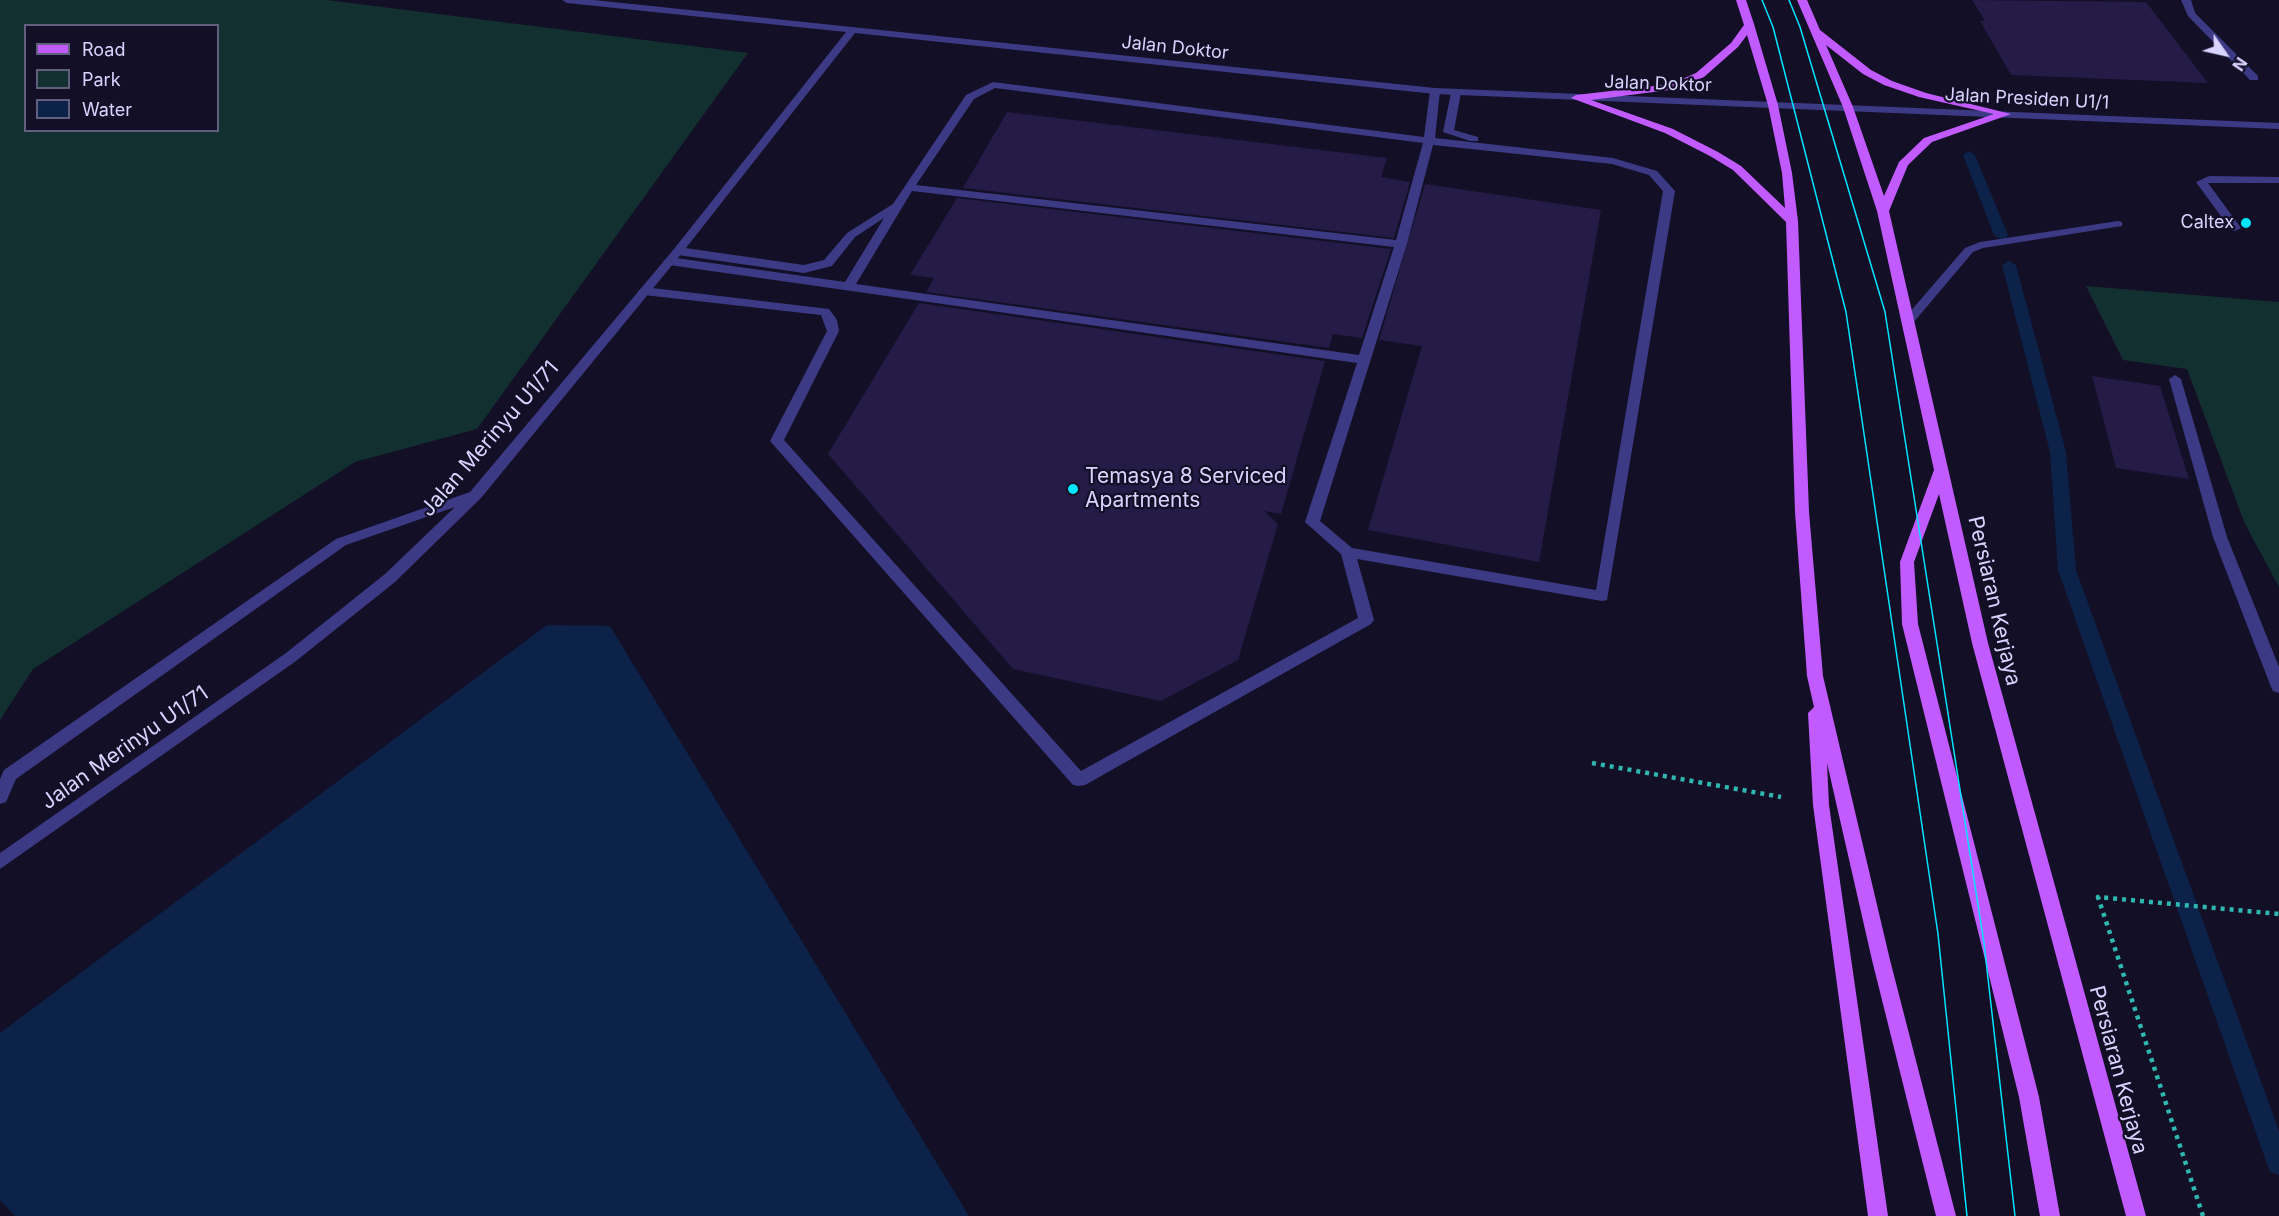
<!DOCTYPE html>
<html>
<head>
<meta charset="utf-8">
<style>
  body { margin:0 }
  #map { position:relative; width:2279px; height:1216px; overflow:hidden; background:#130f26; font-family:Inter,sans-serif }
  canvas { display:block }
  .legend { position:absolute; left:24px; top:24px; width:195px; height:108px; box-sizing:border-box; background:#130f26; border:2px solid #625e7d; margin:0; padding:8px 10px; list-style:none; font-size:18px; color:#d9d4ff }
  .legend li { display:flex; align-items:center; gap:12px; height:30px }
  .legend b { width:30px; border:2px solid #625e7d }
  .north { position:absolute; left:2195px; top:24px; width:60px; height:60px; -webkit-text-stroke:4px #130f26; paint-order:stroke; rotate:124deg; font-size:16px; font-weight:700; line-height:24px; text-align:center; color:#d9d4ff }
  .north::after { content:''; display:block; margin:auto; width:21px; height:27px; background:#d9d4ff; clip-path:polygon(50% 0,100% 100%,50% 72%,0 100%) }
</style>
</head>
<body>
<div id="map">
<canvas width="2279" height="1216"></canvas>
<ul class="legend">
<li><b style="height:8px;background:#c25bff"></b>Road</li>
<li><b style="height:16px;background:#12302f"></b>Park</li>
<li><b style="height:16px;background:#0c2248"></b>Water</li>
</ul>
<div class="north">N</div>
</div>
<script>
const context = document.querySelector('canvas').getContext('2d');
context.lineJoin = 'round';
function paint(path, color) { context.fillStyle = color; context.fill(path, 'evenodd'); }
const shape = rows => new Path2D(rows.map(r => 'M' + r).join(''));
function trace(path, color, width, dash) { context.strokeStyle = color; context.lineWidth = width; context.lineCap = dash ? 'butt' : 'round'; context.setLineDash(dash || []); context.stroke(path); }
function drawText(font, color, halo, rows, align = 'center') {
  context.font = font + ' Inter,sans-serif'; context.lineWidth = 4.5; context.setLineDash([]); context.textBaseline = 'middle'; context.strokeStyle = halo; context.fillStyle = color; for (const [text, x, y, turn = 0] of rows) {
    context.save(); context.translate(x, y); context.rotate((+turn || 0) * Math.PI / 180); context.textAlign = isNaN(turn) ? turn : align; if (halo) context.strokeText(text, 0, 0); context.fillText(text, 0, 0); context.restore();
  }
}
const green = shape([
  [0,0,327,0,748,53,477,429,355,462,33,669,0,720],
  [26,26,218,26,218,130,26,130],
  [2086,286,2279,302,2279,587,2245,524,2187,369,2123,360]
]);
const water = shape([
  [547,625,610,626,969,1216,15,1216,0,1200,0,1033]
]);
const stream = shape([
  [1969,151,1975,155,2008,235,2006,238,2001,239,1994,235,1963,155,1969,151],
  [2009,261,2016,265,2066,452,2076,570,2279,1131,2279,1175,2270,1172,2267,1164,2058,570,2050,452,2002,265,2009,261]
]);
const building = shape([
  [1972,0,2146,2,2208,83,2011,75,1980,21,1985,21],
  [1007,112,1387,158,1381,177,1410,182,1394,238,963,188],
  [1425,184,1601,210,1539,562,1368,530,1422,346,1379,340],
  [957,198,1391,249,1362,338,1333,334,1329,348,926,292,934,278,910,275],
  [919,303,1325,361,1281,514,1264,511,1278,524,1238,660,1161,701,1013,669,828,454],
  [2092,376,2160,386,2189,479,2116,468]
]);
const path = shape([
  [1592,763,1781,797],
  [2203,1216,2098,897,2279,914]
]);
const lane = shape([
  [993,82,1424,137,1430,91,1435,88,1440,91,1435,138,1613,158,1657,171,1675,191,1607,600,1602,601,1357,559,1374,620,1371,624,1085,785,1079,786,1073,785,770,441,827,331,821,315,644,295,638,291,644,287,829,309,837,320,839,331,784,440,1081,771,1358,618,1341,554,1305,522,1357,363,669,265,663,261,669,257,845,282,884,218,855,237,832,266,804,273,678,255,672,251,678,247,804,265,824,260,847,233,893,204,966,95,993,82],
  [995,88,1423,143,1396,240,916,185,974,99,995,88],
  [1433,145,1612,164,1649,175,1663,191,1596,590,1352,548,1320,521,1407,244,1433,145],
  [912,191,1394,247,1359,355,856,284,912,191],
  [1456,90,1461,93,1454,130,1478,137,1478,141,1470,141,1443,132,1451,93,1456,90],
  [2209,176,2279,177,2279,183,2208,183,2241,228,2235,231,2231,230,2196,182,2209,176],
  [2118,221,2122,222,2122,226,1983,248,1973,252,1913,323,1909,324,1903,320,1965,248,1980,242,2118,221],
  [2175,375,2181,379,2227,537,2279,667,2279,693,2273,691,2271,687,2213,537,2169,379,2175,375]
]);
const street = shape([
  [562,0,594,0,1435,88,2279,123,2279,129,1435,94,855,33,682,253,481,498,395,582,296,661,0,869,0,853,286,653,385,574,455,507,346,545,16,779,6,802,0,804,0,779,4,770,336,539,470,492,674,249,846,32,567,3,562,0],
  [2181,0,2191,0,2195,13,2258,76,2258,80,2250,80,2188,16,2181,0]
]);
const primary = shape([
  [1736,0,1746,0,1754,24,1778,105,1792,173,1798,221,1809,512,1823,676,1890,960,1956,1216,1936,1216,1872,960,1827,763,1829,805,1888,1216,1868,1216,1813,805,1808,713,1814,707,1807,676,1795,512,1786,222,1733,170,1710,156,1665,133,1571,98,1576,95,1671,84,1696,73,1731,43,1744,25,1736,0],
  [1747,35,1768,105,1782,173,1785,208,1741,166,1718,152,1673,129,1591,100,1677,89,1704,77,1738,47,1747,35],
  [1797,0,1807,0,1820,30,1871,70,1892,81,1926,93,2011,114,1932,142,1908,165,1889,211,1988,643,2146,1216,2126,1216,1972,643,1939,494,1914,562,1918,624,2039,1097,2060,1216,2040,1216,2019,1097,1902,624,1900,562,1934,470,1877,211,1843,107,1797,0],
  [1826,45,1863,74,1884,85,1919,97,1994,114,1924,138,1899,162,1884,196,1853,107,1826,45]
]);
const tram = shape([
  [1762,0,1773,27,1846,312,1938,934,1967,1216],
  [1789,0,1800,27,1885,312,1984,943,2015,1216]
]);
const markers = [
  [2246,223,6,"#00e5ff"],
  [1073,489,6,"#00e5ff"]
];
const farStreetnames = [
  ["Jalan Doktor",1175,48,6],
  ["Jalan Doktor",1658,84,2],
  ["Jalan Presiden U1/1",2027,99,3]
];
const farPoinames = [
  ["Caltex",2234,223]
];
const streetNames = [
  ["Jalan Merinyu U1/71",490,439,-49],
  ["Persiaran Kerjaya",1994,601,77],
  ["Jalan Merinyu U1/71",125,748,-35],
  ["Persiaran Kerjaya",2118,1070,75]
];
const poiNames = [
  ["Temasya 8 Serviced",1085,477],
  ["Apartments",1085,501]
];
paint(green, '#12302f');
paint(water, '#0c2248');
paint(stream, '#0c2248');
paint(building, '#241b47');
trace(path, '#2fb8b0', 4.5, [4, 5]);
paint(lane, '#3d3a85');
paint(street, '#3d3a85');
paint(primary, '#c25bff');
trace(tram, '#00e5ff', 1.5);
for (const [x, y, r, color] of markers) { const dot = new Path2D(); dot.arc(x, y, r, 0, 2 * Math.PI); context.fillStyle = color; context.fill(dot); trace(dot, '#130f26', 2); }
drawText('18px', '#d9d4ff', '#130f26', farStreetnames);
drawText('18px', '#d9d4ff', '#130f26', farPoinames, 'right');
drawText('21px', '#d9d4ff', '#130f26', streetNames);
drawText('21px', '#d9d4ff', '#130f26', poiNames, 'left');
</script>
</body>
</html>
